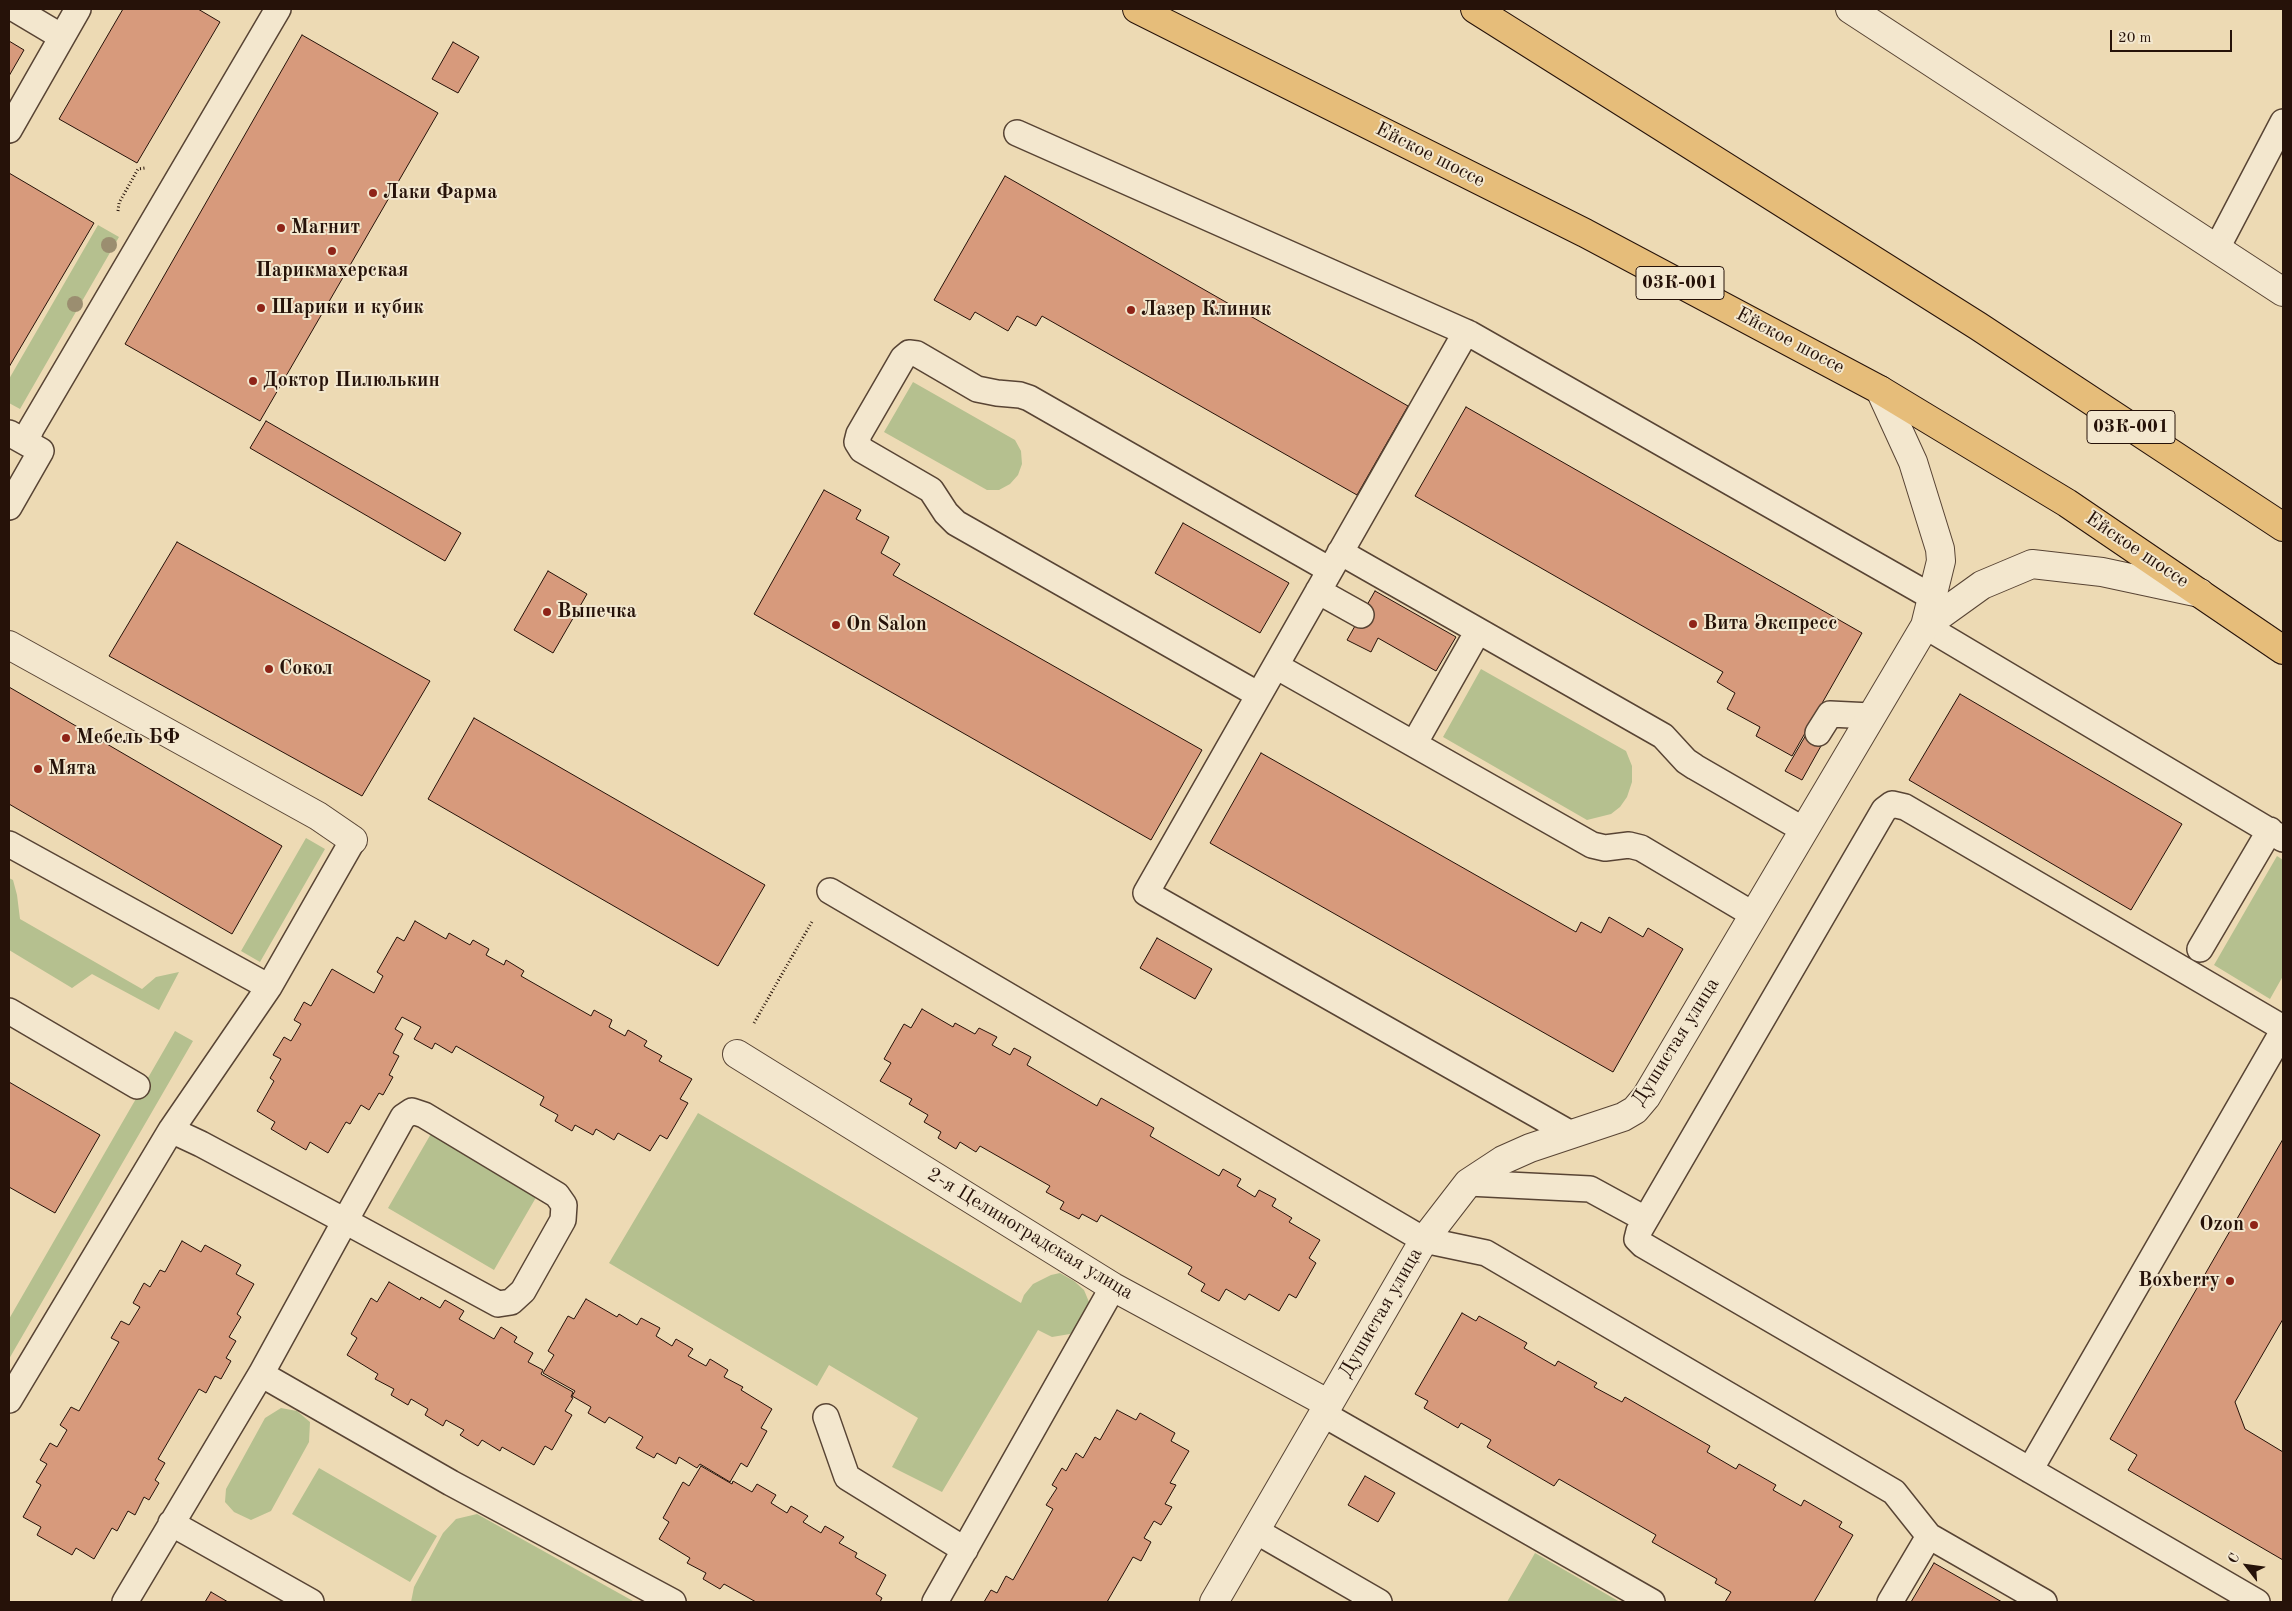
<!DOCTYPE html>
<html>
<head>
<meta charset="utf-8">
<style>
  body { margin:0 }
  #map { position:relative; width:2292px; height:1611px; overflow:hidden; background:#eddab4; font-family:"Old Standard TT",serif }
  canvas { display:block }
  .frame { position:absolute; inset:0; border:10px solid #261209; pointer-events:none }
  .north { position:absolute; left:2222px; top:1541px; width:50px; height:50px; -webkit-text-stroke:4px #f3e7ce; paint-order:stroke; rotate:300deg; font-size:14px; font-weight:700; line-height:20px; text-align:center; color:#261209 }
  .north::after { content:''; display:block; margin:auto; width:18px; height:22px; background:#261209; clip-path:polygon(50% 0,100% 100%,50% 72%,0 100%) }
  .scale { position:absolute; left:2110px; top:30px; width:122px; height:22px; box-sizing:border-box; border:2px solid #261209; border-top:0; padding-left:6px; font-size:15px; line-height:18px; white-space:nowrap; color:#261209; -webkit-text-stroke:4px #f3e7ce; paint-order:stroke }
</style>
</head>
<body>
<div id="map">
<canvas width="2292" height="1611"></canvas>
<div class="frame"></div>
<div class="north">С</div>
<div class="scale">20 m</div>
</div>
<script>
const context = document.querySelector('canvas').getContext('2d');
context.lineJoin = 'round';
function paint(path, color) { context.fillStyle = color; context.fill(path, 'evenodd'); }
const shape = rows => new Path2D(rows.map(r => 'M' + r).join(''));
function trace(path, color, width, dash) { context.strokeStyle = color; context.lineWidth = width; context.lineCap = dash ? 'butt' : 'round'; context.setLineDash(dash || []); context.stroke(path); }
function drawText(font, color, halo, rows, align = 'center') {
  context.font = font + ' "Old Standard TT",serif'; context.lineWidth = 4; context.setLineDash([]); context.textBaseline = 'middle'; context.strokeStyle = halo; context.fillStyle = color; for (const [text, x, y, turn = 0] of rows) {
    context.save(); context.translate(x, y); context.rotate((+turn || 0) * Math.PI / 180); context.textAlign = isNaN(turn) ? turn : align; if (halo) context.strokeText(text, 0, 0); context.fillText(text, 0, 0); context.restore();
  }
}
const green = shape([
  [98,225,119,237,20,409,9,403,9,379],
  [913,382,1015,440,1021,451,1022,464,1018,475,1010,484,999,490,987,490,884,432],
  [1481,669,1626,751,1632,766,1632,782,1627,797,1620,807,1611,814,1587,820,1443,737],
  [306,838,325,849,260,962,241,951],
  [2277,856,2283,860,2283,976,2270,999,2214,965],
  [9,878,13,880,17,895,20,919,142,989,156,977,179,972,159,1010,92,974,72,988,9,950],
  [175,1031,193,1041,9,1359,9,1319],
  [698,1113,1021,1303,1024,1295,1033,1284,1051,1275,1060,1273,1074,1281,1084,1290,1089,1302,1087,1316,1084,1322,1070,1334,1052,1337,1038,1330,942,1492,892,1467,918,1418,829,1365,817,1386,609,1263],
  [432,1132,538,1194,494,1270,388,1208],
  [281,1408,297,1411,310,1422,309,1442,271,1511,251,1520,234,1512,225,1502,226,1489,265,1418],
  [319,1468,437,1536,410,1582,292,1514],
  [477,1514,633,1601,634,1602,411,1602,414,1587,443,1533,456,1519],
  [1535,1553,1620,1602,1507,1602]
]);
const building = shape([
  [123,9,198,9,220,22,137,163,59,119,123,9],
  [302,35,438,113,260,421,125,344,302,35],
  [9,41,24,50,9,76,9,41],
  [453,42,479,57,458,93,432,79,453,42],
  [9,173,94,223,9,367,9,173],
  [1005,176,1408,406,1357,495,1042,316,1036,326,1017,316,1008,331,975,312,970,320,934,300,1005,176],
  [1466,407,1862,633,1792,756,1756,736,1760,727,1727,709,1735,693,1717,682,1723,672,1415,496,1466,407],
  [266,421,461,533,445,561,250,448,266,421],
  [824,490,861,510,856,519,889,537,881,553,900,564,893,575,1202,750,1151,840,754,614,824,490],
  [1183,523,1289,583,1260,633,1155,573,1183,523],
  [177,542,430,681,362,796,109,656,177,542],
  [548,571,587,594,553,653,514,630,548,571],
  [1375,591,1456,637,1436,671,1378,638,1371,652,1347,640,1375,591],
  [9,687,282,846,232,934,9,804,9,687],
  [1960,694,2182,824,2131,910,1909,780,1960,694],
  [474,718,765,885,718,966,428,799,474,718],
  [1810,728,1826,737,1802,780,1785,771,1810,728],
  [1261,753,1576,932,1581,922,1601,933,1609,917,1643,937,1648,928,1683,949,1613,1072,1210,843,1261,753],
  [415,921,446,939,449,933,470,945,473,940,489,949,486,955,504,965,506,960,524,971,521,976,591,1016,594,1010,612,1020,609,1027,625,1036,628,1030,647,1041,644,1046,662,1056,659,1061,692,1079,680,1099,688,1103,667,1139,660,1135,650,1151,618,1133,614,1140,596,1129,593,1135,575,1125,572,1131,555,1121,558,1115,540,1105,544,1097,456,1046,452,1053,435,1043,432,1049,414,1039,421,1027,402,1017,395,1029,403,1034,393,1053,399,1056,389,1075,393,1077,383,1095,379,1093,369,1110,361,1105,350,1124,346,1122,328,1153,310,1142,306,1150,271,1129,275,1122,257,1111,274,1081,270,1078,281,1059,273,1055,284,1037,291,1041,301,1024,294,1020,304,1002,311,1006,332,969,374,993,383,976,377,972,397,937,404,941,415,921],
  [1157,938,1212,969,1195,999,1140,968,1157,938],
  [922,1009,953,1027,955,1023,975,1034,979,1028,997,1037,992,1045,1010,1055,1014,1048,1031,1057,1027,1065,1097,1106,1101,1098,1154,1128,1150,1136,1219,1176,1223,1169,1241,1179,1237,1186,1255,1197,1259,1190,1276,1199,1272,1206,1292,1218,1289,1222,1320,1240,1309,1258,1316,1263,1296,1298,1289,1294,1279,1311,1249,1294,1245,1300,1226,1289,1219,1301,1201,1291,1205,1284,1188,1274,1192,1267,1101,1215,1097,1222,1082,1214,1079,1219,1060,1209,1064,1202,1046,1192,1050,1186,980,1146,976,1152,960,1142,956,1149,938,1138,941,1132,924,1122,928,1115,909,1104,912,1099,880,1081,891,1063,884,1059,904,1024,911,1028,922,1009],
  [9,1082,100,1135,55,1213,9,1187,9,1082],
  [2283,1139,2283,1319,2235,1402,2245,1429,2283,1452,2283,1560,2128,1470,2137,1455,2110,1439,2283,1139],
  [182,1241,201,1252,205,1245,241,1265,236,1274,254,1284,237,1314,241,1317,229,1337,236,1341,226,1358,231,1361,221,1379,215,1376,206,1393,199,1389,158,1459,165,1463,155,1480,159,1483,149,1500,144,1497,135,1515,128,1511,117,1531,112,1528,94,1559,76,1548,72,1555,37,1535,41,1527,23,1517,41,1485,36,1482,47,1464,40,1460,50,1443,57,1447,67,1430,60,1425,71,1407,79,1411,119,1342,111,1338,121,1321,129,1325,140,1307,133,1303,144,1283,150,1287,160,1270,165,1272,182,1241],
  [389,1282,420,1300,421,1297,440,1308,445,1300,464,1311,459,1319,494,1339,501,1327,517,1337,514,1342,533,1353,528,1362,543,1370,541,1374,573,1392,571,1397,573,1398,565,1411,572,1415,552,1450,545,1446,534,1465,502,1447,500,1451,482,1440,478,1446,460,1435,464,1430,446,1420,443,1426,425,1415,428,1409,411,1399,408,1405,391,1395,394,1389,375,1379,378,1374,347,1355,357,1338,351,1334,371,1298,377,1302,389,1282],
  [586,1299,617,1317,619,1314,637,1325,641,1318,660,1328,656,1336,672,1346,676,1339,693,1349,688,1356,706,1366,710,1359,728,1370,724,1377,743,1387,741,1390,772,1409,761,1428,767,1431,747,1467,741,1463,730,1482,700,1464,697,1468,679,1457,676,1464,657,1453,654,1458,636,1448,643,1437,609,1417,605,1423,588,1413,591,1407,572,1396,575,1391,543,1373,554,1355,548,1351,568,1316,574,1319,586,1299],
  [1462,1313,1476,1321,1479,1316,1527,1343,1524,1348,1555,1366,1558,1361,1597,1383,1594,1387,1622,1402,1625,1397,1710,1446,1707,1452,1736,1469,1739,1464,1776,1485,1773,1490,1801,1506,1804,1500,1842,1522,1839,1527,1853,1535,1814,1602,1725,1602,1731,1592,1715,1583,1717,1579,1652,1542,1656,1535,1559,1479,1554,1486,1487,1447,1491,1440,1461,1423,1458,1428,1424,1408,1428,1401,1415,1394,1462,1313],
  [1117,1410,1136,1420,1140,1413,1175,1433,1171,1441,1189,1451,1170,1483,1176,1485,1165,1504,1172,1507,1161,1525,1154,1521,1144,1538,1151,1542,1141,1561,1133,1557,1107,1602,984,1602,991,1590,997,1593,1006,1576,1013,1580,1053,1509,1046,1505,1057,1488,1052,1485,1062,1468,1066,1471,1076,1453,1083,1458,1095,1437,1100,1440,1117,1410],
  [701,1466,732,1484,733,1481,752,1492,757,1484,776,1495,771,1503,787,1513,791,1506,808,1516,803,1522,821,1533,825,1526,844,1537,839,1543,857,1553,855,1557,886,1575,876,1594,882,1598,880,1602,756,1602,724,1584,720,1589,703,1579,706,1573,687,1563,690,1558,659,1539,669,1522,663,1518,683,1482,689,1486,701,1466],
  [1365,1476,1395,1493,1378,1522,1348,1505,1365,1476],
  [1934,1563,2002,1602,1911,1602,1934,1563],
  [211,1592,228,1602,205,1602,211,1592]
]);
const path = shape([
  [118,211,119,203,138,169,145,168],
  [754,1023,813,920]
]);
const service = shape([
  [15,9,62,37],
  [9,130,78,9],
  [1017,133,1470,334,1932,597],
  [2217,248,2283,122],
  [1466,332,1146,893,1571,1134],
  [9,433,41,451,9,507],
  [26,442,31,429,278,9],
  [1340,552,1663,736,1686,761,1695,767,1804,830],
  [1318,591,1361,615],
  [1925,626,2283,839],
  [1276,666,1592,845,1605,848,1629,845,1641,848,1754,915],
  [1259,695,956,523,946,513,931,490,862,450,857,442,859,434,903,358,909,353,917,354,977,389,997,393,1020,395,1029,398,1330,570],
  [1818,733,1830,714,1871,716],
  [1414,744,1478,631],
  [9,844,269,987],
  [830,891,1424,1240,1486,1253,1894,1492,1929,1536],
  [2200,949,2270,830],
  [9,1011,137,1086],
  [1468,1183,1590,1189,1645,1219],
  [261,1374,451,1483,673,1602],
  [9,1400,171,1130,269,987,353,840],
  [1323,1414,1652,1602],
  [826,1417,847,1477,965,1550],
  [2030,1470,2283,1031],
  [171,1523,311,1602],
  [1256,1531,1379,1602],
  [125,1602,261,1374,345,1221,403,1117,412,1111,424,1115,557,1195,564,1205,563,1220,523,1291,511,1302,498,1304,345,1221,201,1144,171,1130],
  [935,1602,1113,1287],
  [1890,1602,1929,1536,2044,1602],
  [2257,1602,1643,1245,1637,1239,1639,1231,1884,810,1892,804,1905,807,2283,1028]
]);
const minor = shape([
  [1850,9,2283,292],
  [1925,626,1982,585,2032,564,2102,572,2200,593],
  [9,645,318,816,353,840],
  [737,1054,1113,1287,1329,1404],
  [1214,1602,1424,1240,1468,1183,1503,1160,1530,1148,1623,1117,1635,1110,1646,1097,1925,626,1941,561,1940,549,1913,462,1880,390]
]);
const primary = shape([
  [1137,9,1585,233,1880,390,2067,503,2283,650],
  [1475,9,1978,326,2283,527]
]);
const trees = [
  [109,245],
  [75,304]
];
const markers = [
  [373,193,5,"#8f2418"],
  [281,228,5,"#8f2418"],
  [332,251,5,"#8f2418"],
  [261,308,5,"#8f2418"],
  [1131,310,5,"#8f2418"],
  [253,381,5,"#8f2418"],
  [547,612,5,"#8f2418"],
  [1693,624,5,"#8f2418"],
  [836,625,5,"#8f2418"],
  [269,669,5,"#8f2418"],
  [66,738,5,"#8f2418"],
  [38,769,5,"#8f2418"],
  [2254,1225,5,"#8f2418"],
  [2230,1281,5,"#8f2418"]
];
const shields = [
  [1680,283,88],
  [2131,427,88]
];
const shieldNames = [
  ["03К-001",1680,283],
  ["03К-001",2131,427]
];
const streetNames = [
  ["Ейское шоссе",1430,155,27],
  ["Ейское шоссе",1790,341,28],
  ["Ейское шоссе",2137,550,34],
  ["Душистая улица",1676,1042,-58],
  ["2-я Целиноградская улица",1030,1234,31],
  ["Душистая улица",1381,1313,-60]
];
const poiNames = [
  ["Лаки Фарма",383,193],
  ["Магнит",291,228],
  ["Парикмахерская",332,271,"center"],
  ["Шарики и кубик",271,308],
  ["Лазер Клиник",1141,310],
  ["Доктор Пилюлькин",263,381],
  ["Выпечка",557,612],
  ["Вита Экспресс",1703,624],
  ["On Salon",846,625],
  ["Сокол",279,669],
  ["Мебель БФ",76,738],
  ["Мята",48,769],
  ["Ozon",2244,1225,"right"],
  ["Boxberry",2220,1281,"right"]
];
paint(green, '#b5c08f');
paint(building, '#d79a7c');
trace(building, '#261209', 1);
trace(service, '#584434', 28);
trace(minor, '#584434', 30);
trace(primary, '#261209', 30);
trace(path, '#261209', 3, [1, 2.5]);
trace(service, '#f3e7ce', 25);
trace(minor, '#f3e7ce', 28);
trace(primary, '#e6bd7a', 28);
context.fillStyle = '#9b8e70';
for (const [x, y] of trees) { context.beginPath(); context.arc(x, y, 8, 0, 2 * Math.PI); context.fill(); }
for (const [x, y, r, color] of markers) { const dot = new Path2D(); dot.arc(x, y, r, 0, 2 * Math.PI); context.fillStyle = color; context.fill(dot); trace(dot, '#f3e7ce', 2); }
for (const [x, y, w] of shields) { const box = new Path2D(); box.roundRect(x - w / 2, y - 16.5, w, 33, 4); context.fillStyle = '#f3e7ce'; context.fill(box); trace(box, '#261209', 1); }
drawText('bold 19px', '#261209', null, shieldNames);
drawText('20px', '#261209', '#f3e7ce', streetNames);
drawText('bold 20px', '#261209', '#f3e7ce', poiNames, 'left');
</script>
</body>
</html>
